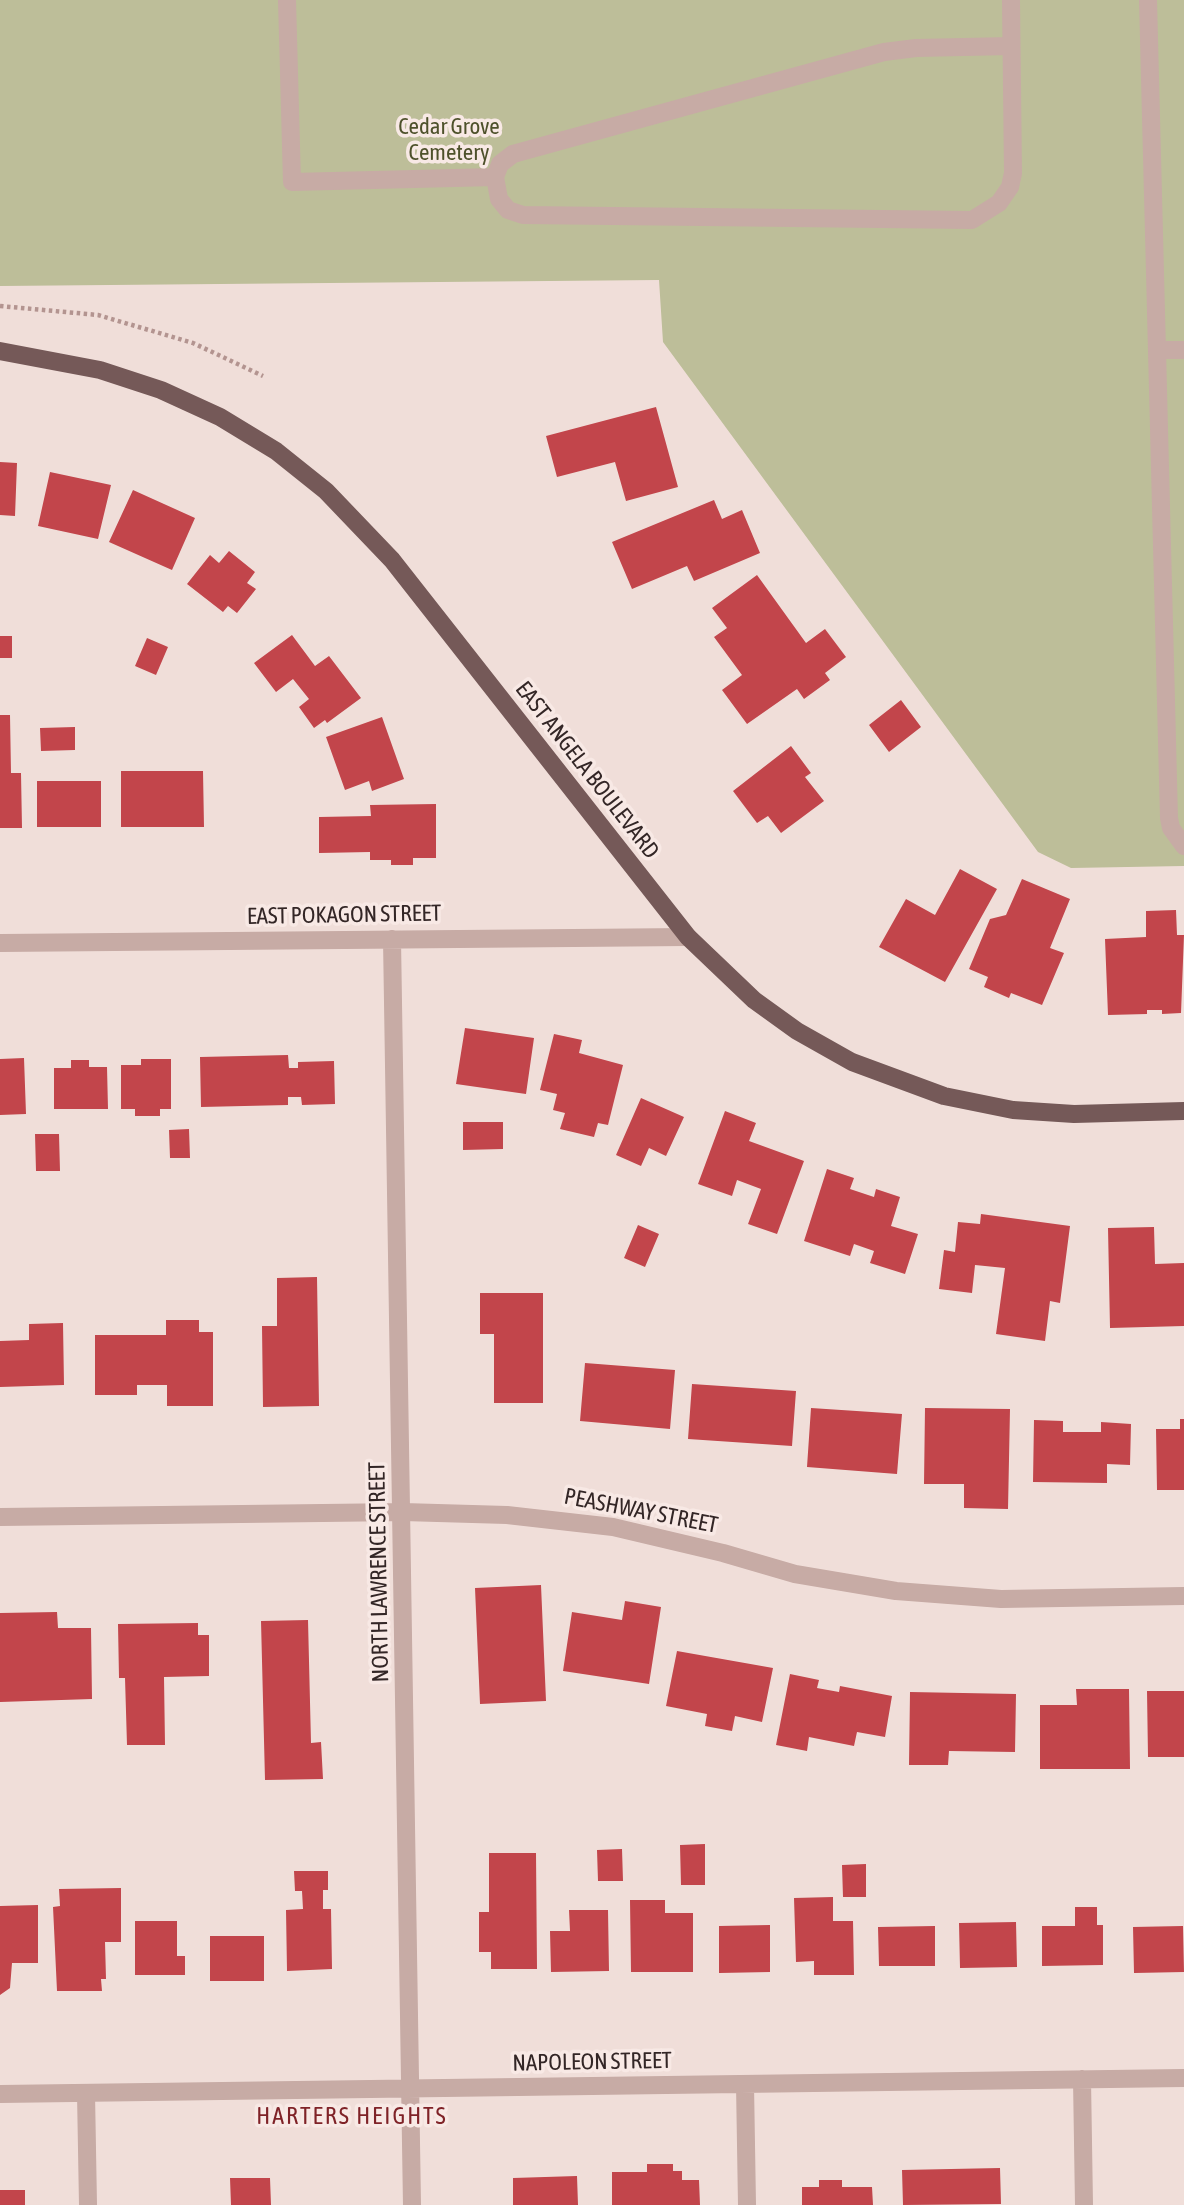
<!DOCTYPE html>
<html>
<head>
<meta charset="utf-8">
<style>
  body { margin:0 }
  canvas { display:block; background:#f0ded9 }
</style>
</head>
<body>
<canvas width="1184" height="2205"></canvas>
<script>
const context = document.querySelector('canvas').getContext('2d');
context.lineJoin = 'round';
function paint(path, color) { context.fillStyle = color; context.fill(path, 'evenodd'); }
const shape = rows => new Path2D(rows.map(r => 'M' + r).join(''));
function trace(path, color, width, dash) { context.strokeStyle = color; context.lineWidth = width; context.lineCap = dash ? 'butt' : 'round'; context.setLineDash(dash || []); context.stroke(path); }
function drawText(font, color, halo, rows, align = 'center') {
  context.font = font + ' "Asap Condensed",sans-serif'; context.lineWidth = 7; context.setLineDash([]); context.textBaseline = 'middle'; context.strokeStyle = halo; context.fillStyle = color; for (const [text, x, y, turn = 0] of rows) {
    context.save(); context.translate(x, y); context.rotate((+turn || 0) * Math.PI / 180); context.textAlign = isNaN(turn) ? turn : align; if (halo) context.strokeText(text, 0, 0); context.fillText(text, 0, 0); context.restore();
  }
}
const green = shape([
  [0,0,1184,0,1184,866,1071,868,1038,852,663,342,659,280,0,286]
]);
const building = shape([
  [656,407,678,487,626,501,615,462,557,477,546,436],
  [0,462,17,463,15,516,0,515],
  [50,472,111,485,98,539,38,526],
  [133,490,195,518,172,570,109,542],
  [714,500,722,519,742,510,760,553,694,581,687,566,632,589,612,542],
  [229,551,255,572,247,583,256,589,237,613,228,606,223,612,187,584,210,555,219,563],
  [757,575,806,643,825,629,846,657,825,673,830,680,804,699,797,689,747,724,722,690,742,675,714,637,727,628,712,608],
  [292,635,315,666,329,656,361,698,327,723,325,720,314,728,299,707,309,699,293,679,276,692,254,663],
  [0,636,12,636,12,658,0,658],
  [147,638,168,647,156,675,135,666],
  [901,700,921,727,889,752,869,725],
  [0,715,10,715,11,773,21,773,22,828,0,828],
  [382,717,404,779,372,791,369,781,345,790,326,737],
  [75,727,75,750,41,751,40,728],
  [791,746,811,773,805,777,824,801,781,833,768,816,757,823,733,791],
  [121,771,203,771,204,827,121,827],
  [37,781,101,781,101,827,37,827],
  [436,804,436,858,413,858,413,865,391,865,391,860,370,860,370,852,319,853,319,817,371,816,370,805],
  [960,869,997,889,945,982,879,947,906,899,935,915],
  [1022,879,1070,899,1050,948,1064,953,1042,1005,1011,993,1009,998,984,987,988,977,969,969,990,919,1006,915],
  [1176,910,1177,935,1184,935,1181,1013,1162,1014,1162,1010,1147,1010,1147,1014,1108,1015,1105,939,1146,937,1146,911],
  [465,1028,534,1038,526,1094,456,1084],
  [554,1034,582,1040,579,1053,623,1065,608,1125,598,1123,594,1137,560,1129,565,1113,553,1110,557,1094,540,1090],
  [288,1055,289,1068,298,1068,298,1062,334,1061,335,1104,302,1105,301,1097,288,1097,288,1105,201,1107,200,1057],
  [24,1058,26,1114,0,1115,0,1059],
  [141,1059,171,1059,171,1109,160,1109,160,1116,135,1116,135,1109,121,1109,121,1065,141,1065],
  [71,1060,89,1060,89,1067,107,1067,108,1109,54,1109,54,1068,71,1068],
  [641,1098,684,1117,666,1156,649,1148,641,1166,616,1155],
  [725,1111,756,1123,749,1141,804,1161,777,1234,748,1224,761,1189,737,1180,732,1196,698,1184],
  [463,1122,503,1122,503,1149,463,1150],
  [189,1129,190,1158,170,1158,169,1130],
  [35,1134,59,1134,60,1171,36,1171],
  [827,1169,854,1178,850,1189,874,1197,876,1189,900,1197,891,1226,918,1234,905,1274,870,1263,874,1251,854,1244,850,1256,804,1241],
  [981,1214,1070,1226,1060,1303,1050,1301,1045,1341,996,1334,1005,1268,975,1265,972,1293,939,1289,944,1250,955,1252,958,1222,980,1224],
  [638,1225,659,1234,645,1267,624,1258],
  [1154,1227,1155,1264,1184,1263,1184,1326,1110,1328,1108,1228],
  [317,1277,319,1406,263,1407,262,1326,277,1326,277,1278],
  [480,1293,543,1293,543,1403,494,1403,494,1334,480,1334],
  [166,1320,199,1320,199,1332,213,1332,213,1406,167,1406,167,1385,137,1385,137,1395,95,1395,95,1335,166,1335],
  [63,1323,64,1385,0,1387,0,1341,29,1340,29,1324],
  [585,1363,675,1370,670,1429,580,1421],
  [692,1384,796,1391,792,1446,688,1439],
  [811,1408,902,1414,897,1474,807,1467],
  [925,1408,1010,1409,1008,1509,964,1508,964,1484,924,1484],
  [1180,1419,1184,1419,1184,1490,1157,1490,1156,1429,1180,1429],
  [1034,1420,1063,1421,1063,1432,1101,1432,1101,1422,1131,1424,1130,1465,1107,1464,1107,1483,1033,1482],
  [541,1585,546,1701,480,1704,475,1588],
  [625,1601,661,1607,649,1684,563,1671,572,1612,622,1620],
  [57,1612,58,1628,91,1628,92,1699,0,1702,0,1613],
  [308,1620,311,1743,321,1742,323,1779,265,1780,261,1621],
  [198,1623,198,1635,209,1635,209,1676,164,1677,165,1745,127,1745,125,1678,119,1678,118,1624],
  [677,1651,773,1668,762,1722,735,1716,732,1731,705,1726,707,1714,666,1706],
  [790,1674,819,1680,817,1688,839,1692,840,1686,892,1696,885,1737,857,1732,854,1746,809,1737,807,1751,776,1745],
  [1076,1689,1129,1689,1130,1769,1040,1769,1040,1705,1077,1705],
  [1147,1691,1184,1691,1184,1757,1148,1757],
  [910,1692,1016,1694,1015,1752,949,1751,948,1765,909,1765],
  [705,1844,705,1885,681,1885,680,1845],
  [622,1849,623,1881,598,1881,597,1850],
  [489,1853,536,1853,537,1969,491,1969,491,1952,479,1952,479,1912,489,1912],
  [866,1864,866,1897,843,1897,842,1865],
  [294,1871,328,1871,328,1890,323,1890,323,1909,331,1909,332,1969,287,1971,286,1910,303,1909,302,1891,295,1891],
  [121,1888,121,1942,105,1942,106,1979,101,1979,102,1991,57,1991,53,1907,60,1906,59,1889],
  [833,1897,833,1921,853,1921,854,1975,814,1975,814,1961,796,1962,794,1898],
  [630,1900,665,1900,665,1913,693,1913,693,1972,631,1972],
  [38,1905,38,1963,12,1963,10,1988,0,1995,0,1906],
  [1075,1907,1097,1907,1097,1925,1103,1925,1103,1965,1042,1966,1042,1926,1075,1926],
  [569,1910,608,1910,609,1971,551,1972,550,1931,570,1931],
  [135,1921,177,1921,177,1956,185,1956,185,1975,135,1975],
  [1016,1922,1017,1967,960,1968,959,1923],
  [770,1925,770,1972,719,1973,719,1926],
  [935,1926,935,1966,879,1966,878,1927],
  [1183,1926,1184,1972,1134,1973,1133,1927],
  [210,1936,264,1936,264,1981,210,1981],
  [647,2164,673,2164,673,2171,682,2171,682,2180,699,2180,700,2205,612,2205,612,2172,647,2172],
  [1000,2168,1001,2204,903,2205,902,2170],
  [577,2176,578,2205,513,2205,513,2178],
  [230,2178,270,2178,271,2205,231,2205],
  [819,2180,842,2180,842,2187,872,2187,873,2205,802,2205,802,2187,819,2187],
  [0,2190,25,2190,25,2205,0,2205]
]);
const path = shape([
  [0,306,98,315,193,343,263,376]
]);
const minor = shape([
  [287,0,292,182,495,177],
  [1011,0,1013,173,1010,187,999,203,972,220,523,215,508,210,499,199,495,177,500,164,513,154,884,52,916,48,1011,46],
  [1148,0,1169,818,1171,828,1184,846],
  [1159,350,1184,350],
  [392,939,412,2205],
  [0,943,688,937],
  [0,1517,403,1512,507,1515,613,1527,723,1553,795,1574,896,1591,1001,1599,1184,1596],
  [1082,2079,1084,2205],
  [745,2084,747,2205],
  [86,2093,88,2205],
  [0,2094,1184,2078]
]);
const major = shape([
  [0,351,100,370,161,390,220,417,276,451,326,491,392,560,688,937,754,1000,797,1031,852,1062,944,1096,1013,1110,1074,1114,1184,1111]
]);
const parkNames = [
  ["Cedar Grove",449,127],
  ["Cemetery",449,153]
];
const streetNames = [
  ["EAST ANGELA BOULEVARD",587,770,52],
  ["EAST POKAGON STREET",344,915,-1],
  ["PEASHWAY STREET",641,1511,11],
  ["NORTH LAWRENCE STREET",379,1572,-91],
  ["NAPOLEON STREET",592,2062,-1]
];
const neighbourhoodNames = [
  ["HARTERS HEIGHTS",352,2116]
];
paint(green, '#bdbe99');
paint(building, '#c2454b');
trace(path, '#b39490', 4.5, [3.5, 3.5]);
trace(minor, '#c7aba5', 18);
trace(major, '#755958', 18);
drawText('23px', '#4e512b', '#f8e9e5', parkNames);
drawText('23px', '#332626', '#f8e9e5', streetNames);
context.letterSpacing = '2px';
drawText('24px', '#7f2227', '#f8e9e5', neighbourhoodNames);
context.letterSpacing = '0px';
</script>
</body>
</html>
